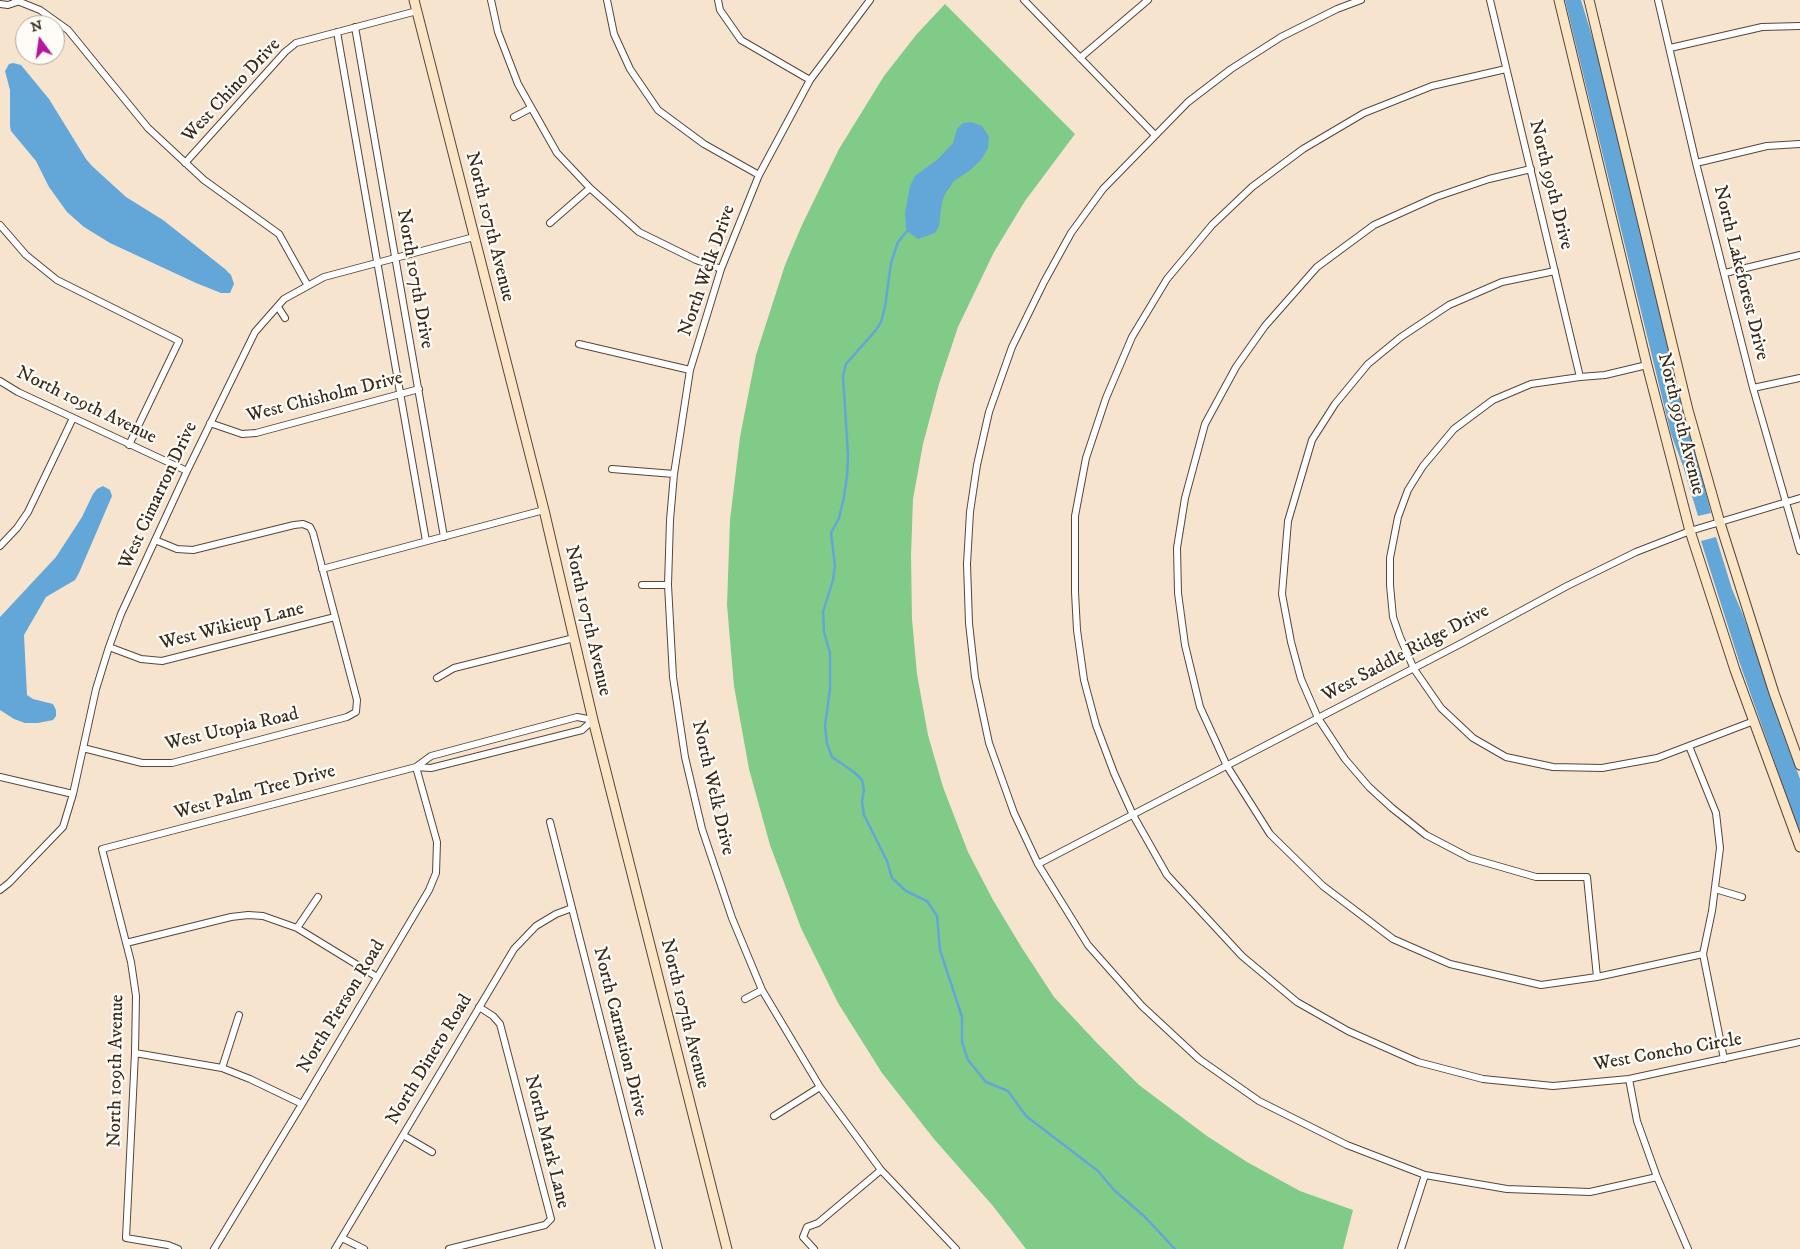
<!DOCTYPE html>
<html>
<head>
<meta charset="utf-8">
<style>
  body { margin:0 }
  #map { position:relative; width:1800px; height:1249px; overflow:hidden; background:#f7e4cf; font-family:"IM FELL DW Pica",serif }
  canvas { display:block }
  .north { position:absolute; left:15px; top:15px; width:50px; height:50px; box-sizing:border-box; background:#fdfcf7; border:1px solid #afa8a0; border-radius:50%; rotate:346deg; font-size:14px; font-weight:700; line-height:20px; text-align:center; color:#3b2a1e }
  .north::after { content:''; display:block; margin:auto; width:18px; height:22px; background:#b5179e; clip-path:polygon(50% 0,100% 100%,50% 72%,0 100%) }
</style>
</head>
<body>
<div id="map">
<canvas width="1800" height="1249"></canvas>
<div class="north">N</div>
</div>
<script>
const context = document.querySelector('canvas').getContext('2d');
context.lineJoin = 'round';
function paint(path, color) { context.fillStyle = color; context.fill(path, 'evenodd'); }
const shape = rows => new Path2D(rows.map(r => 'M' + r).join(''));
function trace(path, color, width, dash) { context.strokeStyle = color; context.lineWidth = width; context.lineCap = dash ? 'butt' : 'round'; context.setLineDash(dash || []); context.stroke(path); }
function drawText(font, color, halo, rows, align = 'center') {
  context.font = font + ' "IM FELL DW Pica",serif'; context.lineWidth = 4.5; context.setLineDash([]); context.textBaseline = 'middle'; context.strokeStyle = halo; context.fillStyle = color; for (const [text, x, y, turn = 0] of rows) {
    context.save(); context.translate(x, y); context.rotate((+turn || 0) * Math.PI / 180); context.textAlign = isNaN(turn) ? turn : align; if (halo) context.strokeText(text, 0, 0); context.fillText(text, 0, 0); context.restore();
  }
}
const green = shape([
  [945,4,1075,134,1025,201,994,252,958,327,939,384,923,444,913,499,911,556,912,619,917,674,928,735,943,787,968,852,993,900,1022,948,1054,997,1097,1043,1139,1085,1207,1136,1247,1162,1300,1191,1353,1210,1343,1249,1026,1249,993,1206,934,1139,882,1073,838,1003,801,928,770,845,749,769,734,686,727,605,730,520,740,437,756,355,785,265,802,225,839,149,884,76,916,35]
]);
const water = shape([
  [1565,0,1581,0,1595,46,1652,282,1711,513,1698,516,1683,466,1671,434],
  [13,63,21,65,49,99,86,159,92,166,126,197,163,220,225,269,231,275,234,284,230,293,221,293,196,283,110,243,84,227,67,212,49,187,36,161,11,131,10,126,10,90,5,71,9,64],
  [971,122,982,126,989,137,988,148,981,160,969,171,954,181,945,194,942,202,939,226,935,233,918,239,907,231,906,228,905,213,910,186,915,176,938,159,953,143,957,129,963,123],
  [103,486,110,490,112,496,79,573,75,580,46,597,24,635,27,695,33,699,53,704,56,710,56,716,53,720,38,723,25,723,14,719,0,710,0,617,56,557,82,517,93,494,97,489],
  [1716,537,1732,589,1743,615,1800,779,1800,834,1739,661,1701,541]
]);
const stream = shape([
  [907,231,898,242,891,263,885,307,881,322,876,330,846,364,843,376,848,455,847,476,844,497,839,518,831,533,835,566,833,580,823,612,824,632,830,653,830,689,825,726,827,744,832,757,854,772,862,780,864,790,862,801,864,815,887,861,892,878,906,891,927,901,937,916,940,950,962,1017,962,1042,968,1060,986,1082,1008,1091,1026,1116,1098,1171,1115,1191,1144,1216,1175,1249]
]);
const street = shape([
  [15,0,40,10,68,30,148,128,204,180,279,234,308,286],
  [491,0,498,32,518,84,557,153,590,188,639,232,696,260,721,269],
  [607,0,614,34,630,69,658,110,704,144,759,175],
  [718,0,720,10,741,40,810,80],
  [1024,0,1155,135],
  [1361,0,1337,9,1281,37,1231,69,1188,102,1103,189,1071,233,1044,282,1012,347,989,412,977,465,970,512,967,564,969,623,975,677,989,743,1014,813,1038,864,1088,945,1142,1006,1199,1059,1259,1101,1347,1145,1425,1175,1507,1189,1590,1192,1657,1177],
  [1490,0,1580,377],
  [1658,0,1696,163,1753,388,1800,551],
  [0,4,8,5,17,2],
  [355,27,444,537],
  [337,32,426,541],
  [1670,48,1762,27,1800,26],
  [1080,58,1148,0],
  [1506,69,1432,86,1364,113,1303,149,1252,187,1212,225,1167,279,1132,337,1106,398,1086,458,1075,516,1075,592,1077,630,1084,680,1096,725,1114,773,1133,815,1167,875,1242,956,1297,1002,1348,1031,1418,1062,1483,1079,1553,1086,1629,1079,1800,1042],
  [514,117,531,108],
  [185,163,285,52,296,43,417,11],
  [1696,163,1767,146,1800,144],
  [1531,169,1489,179,1436,197,1374,225,1317,267,1265,326,1236,367,1205,424,1185,498,1177,548,1178,593,1185,645,1200,707,1227,766,1270,834,1323,886,1393,939,1450,964,1541,985,1597,977,1703,954],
  [550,223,590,188],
  [0,225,26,255,57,280,179,341,129,445],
  [1555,271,1502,282,1449,305,1401,337,1368,364,1335,404,1312,440,1288,521,1282,594,1291,642,1301,679,1318,718,1345,759,1369,787,1392,808,1426,835,1470,858,1536,877,1587,877,1597,977],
  [1725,273,1800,255],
  [278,307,285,318],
  [579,344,690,370],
  [1647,365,1605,375,1580,377,1531,384,1493,400,1454,429,1423,466,1408,490,1398,517,1390,558,1390,585,1393,617,1400,637,1414,669,1441,708,1473,738,1506,757,1553,767,1602,768,1657,758,1754,721],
  [0,381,18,392,187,471],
  [1753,388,1800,378],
  [210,423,242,434,256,433,419,389],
  [612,469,674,474],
  [0,546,17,528,28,512,73,418],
  [322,569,544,510],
  [642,585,668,585,673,677,685,757,702,829,732,918,762,990,820,1087,881,1170,956,1249],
  [668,585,670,520,674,474,690,370,721,269,759,175,810,80,870,0],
  [109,647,141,659,162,661,335,617],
  [437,678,454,668,574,638],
  [1689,746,1716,813,1720,848,1712,911,1703,954,1724,1059],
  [83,748,142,763,172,763,347,717,356,712,357,700,313,533,310,527,303,524,294,525,193,550,177,549,155,540],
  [416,767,431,756,577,717,593,720],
  [0,777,73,794],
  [550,822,659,1249],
  [1038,864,1462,643,1567,586,1636,552,1690,531,1800,498],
  [1715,889,1742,897],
  [0,890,9,883,63,827,73,794,96,689,109,647,121,614,187,471,255,332,284,299,324,277,474,237],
  [297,928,318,897],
  [126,943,231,917,248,915,263,916,297,928,377,977],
  [745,999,762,990],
  [135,1053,222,1068,250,1079,302,1104],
  [222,1068,239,1015],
  [1629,1079,1637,1121,1657,1177,1688,1249],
  [774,1116,820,1087],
  [403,1135,432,1152],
  [342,1238,364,1249],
  [178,1249,168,1245,126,1238,135,1053,136,996,131,962,102,849,416,767,431,768,582,730,593,720],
  [214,1249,302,1104,429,890,436,873,437,842,416,767],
  [335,1249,514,949,536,926,556,914,572,908],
  [449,1249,545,1225,551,1219,500,1024,493,1016,479,1007],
  [814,1249,803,1237,807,1227,818,1223,881,1170],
  [1401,1249,1425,1175]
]);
const secondary = shape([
  [414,0,544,510,593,720,727,1249],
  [1559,0,1647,365,1690,531,1735,670,1800,847],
  [1589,0,1688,410,1720,523,1774,693,1800,765]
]);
const streetNames = [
  ["West Chino Drive",232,91,-47],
  ["North 99th Drive",1550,185,76],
  ["North 107th Avenue",489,227,76],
  ["North Welk Drive",708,271,-71],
  ["North Lakeforest Drive",1740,273,76],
  ["North 107th Drive",414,279,80],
  ["West Chisholm Drive",325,398,-14],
  ["North 109th Avenue",86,406,26],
  ["North 99th Avenue",1680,424,76],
  ["West Cimarron Drive",159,496,-65],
  ["North 107th Avenue",587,621,77],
  ["West Wikieup Lane",232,627,-14],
  ["West Saddle Ridge Drive",1406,654,-28],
  ["West Utopia Road",232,730,-13],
  ["North Welk Drive",712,788,77],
  ["West Palm Tree Drive",255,793,-15],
  ["North Pierson Road",342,1007,-59],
  ["North 107th Avenue",684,1014,76],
  ["North Carnation Drive",619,1032,76],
  ["West Concho Circle",1668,1053,-10],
  ["North Dinero Road",430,1060,-59],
  ["North 109th Avenue",117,1071,-89],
  ["North Mark Lane",546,1142,76]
];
paint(green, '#81cb88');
paint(water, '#63a6d8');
trace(stream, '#63a6d8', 2.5);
trace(street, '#574639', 8);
trace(secondary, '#574639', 11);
trace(street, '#fff', 6);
trace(secondary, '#fce5c4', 9);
drawText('19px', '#3b2a1e', '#fdfcf7', streetNames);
</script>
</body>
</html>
